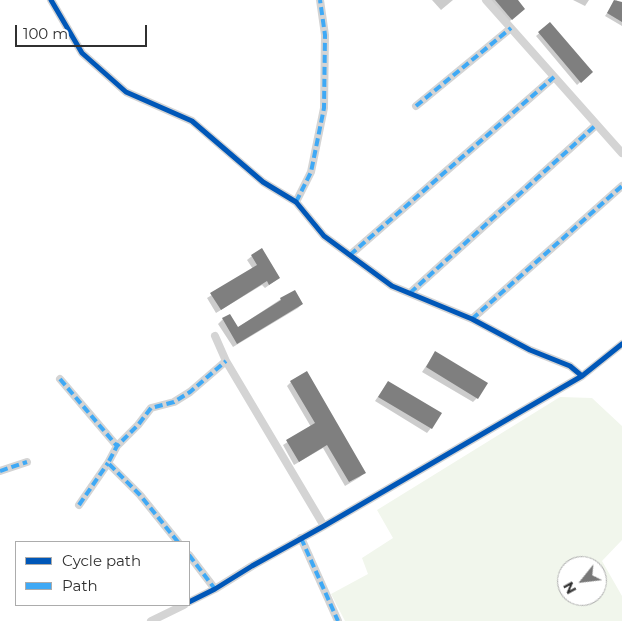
<!DOCTYPE html>
<html>
<head>
<meta charset="utf-8">
<style>
  body { margin:0 }
  #map { position:relative; width:622px; height:621px; overflow:hidden; background:#fff; font-family:Montserrat,sans-serif }
  canvas { display:block }
  .legend { position:absolute; left:15px; top:541px; width:175px; height:65px; box-sizing:border-box; background:#fff; border:1px solid #acacac; margin:0; padding:6px 9px; list-style:none; font-size:15px; color:#303030 }
  .legend li { display:flex; align-items:center; gap:10px; height:25px }
  .legend b { width:25px; border:1px solid #acacac }
  .north { position:absolute; left:557px; top:556px; width:50px; height:50px; box-sizing:border-box; background:#fff; border:1px solid #acacac; border-radius:50%; rotate:241deg; font-size:14px; font-weight:700; line-height:20px; text-align:center; color:#303030 }
  .north::after { content:''; display:block; margin:auto; width:18px; height:22px; background:#787878; clip-path:polygon(50% 0,100% 100%,50% 72%,0 100%) }
  .scale { position:absolute; left:15px; top:25px; width:132px; height:22px; box-sizing:border-box; border:2px solid #303030; border-top:0; padding-left:6px; font-size:15px; line-height:18px; white-space:nowrap; color:#303030; -webkit-text-stroke:4px #fff; paint-order:stroke }
</style>
</head>
<body>
<div id="map">
<canvas width="622" height="621"></canvas>
<ul class="legend">
<li><b style="height:6px;background:#0057b8"></b>Cycle path</li>
<li><b style="height:6px;background:#3fa9f5"></b>Path</li>
</ul>
<div class="north">N</div>
<div class="scale">100 m</div>
</div>
<script>
const context = document.querySelector('canvas').getContext('2d');
context.lineJoin = 'round';
function paint(path, color) { context.fillStyle = color; context.fill(path, 'evenodd'); }
const shape = rows => new Path2D(rows.map(r => 'M' + r).join(''));
function trace(path, color, width, dash) { context.strokeStyle = color; context.lineWidth = width; context.lineCap = dash ? 'butt' : 'round'; context.setLineDash(dash || []); context.stroke(path); }
const green = shape([
  [560,397,592,398,622,426,622,540,602,561,622,596,622,621,345,621,331,594,368,574,362,558,393,538,377,510],
  [567,566,597,566,597,596,567,596]
]);
const shadow = shape([
  [432,0,453,0,441,10],
  [490,0,516,0,523,8,509,22],
  [573,0,589,0,585,6],
  [616,0,622,4,622,26,605,16],
  [550,24,591,72,577,85,536,36],
  [252,256,279,278,265,288,262,285,216,313,207,298,253,269,247,260],
  [281,299,302,304,298,308,233,347,218,324,223,319,229,315,237,328],
  [435,353,477,398,473,402,422,372],
  [291,382,364,473,360,477,345,486,323,448,294,465,283,445,311,427,287,386],
  [388,382,431,428,427,433,375,401]
]);
const building = shape([
  [495,0,518,0,525,9,512,20],
  [614,0,622,2,622,22,607,13],
  [550,22,593,72,581,83,538,32],
  [262,248,280,278,269,285,267,281,221,310,210,293,257,265,251,255],
  [295,290,303,304,237,344,222,318,230,314,238,327,281,300,280,298],
  [435,351,488,383,478,399,426,367],
  [307,371,366,473,349,482,327,445,299,462,286,440,315,423,290,381],
  [388,381,442,413,432,429,378,397]
]);
const street = shape([
  [51,0,82,53,126,92,192,121,263,182,296,202,324,236,392,286,472,319,530,350,570,366,582,376],
  [486,0,622,153],
  [416,106,511,28],
  [296,202,311,172,324,108,325,35,320,0],
  [350,255,554,77],
  [410,293,596,125],
  [472,319,622,186],
  [215,336,226,361,324,526],
  [60,379,117,446],
  [0,471,27,462],
  [79,505,108,463],
  [301,538,338,621],
  [178,542,140,495,108,463,117,446,138,425,151,408,174,402,190,392,226,361],
  [189,555,215,589],
  [189,602,215,589,252,566,324,526,582,376,622,344],
  [151,621,184,605]
]);
const quiet = shape([
  [416,106,511,28],
  [296,202,311,172,324,108,325,35,320,0],
  [350,255,554,77],
  [410,293,596,125],
  [472,319,622,186],
  [60,379,117,446],
  [0,471,27,462],
  [79,505,108,463],
  [301,538,338,621],
  [178,542,140,495,108,463,117,446,138,425,151,408,174,402,190,392,226,361],
  [189,555,215,589]
]);
const cycleway = shape([
  [51,0,82,53,126,92,192,121,263,182,296,202,324,236,392,286,472,319,530,350,570,366,582,376],
  [189,602,215,589,252,566,324,526,582,376,622,344]
]);
paint(green, '#f1f6ec');
paint(shadow, '#0003');
paint(building, '#7f7f7f');
trace(street, '#d4d4d4', 8);
trace(quiet, '#3fa9f5', 4, [8, 4]);
trace(cycleway, '#0057b8', 5);
</script>
</body>
</html>
